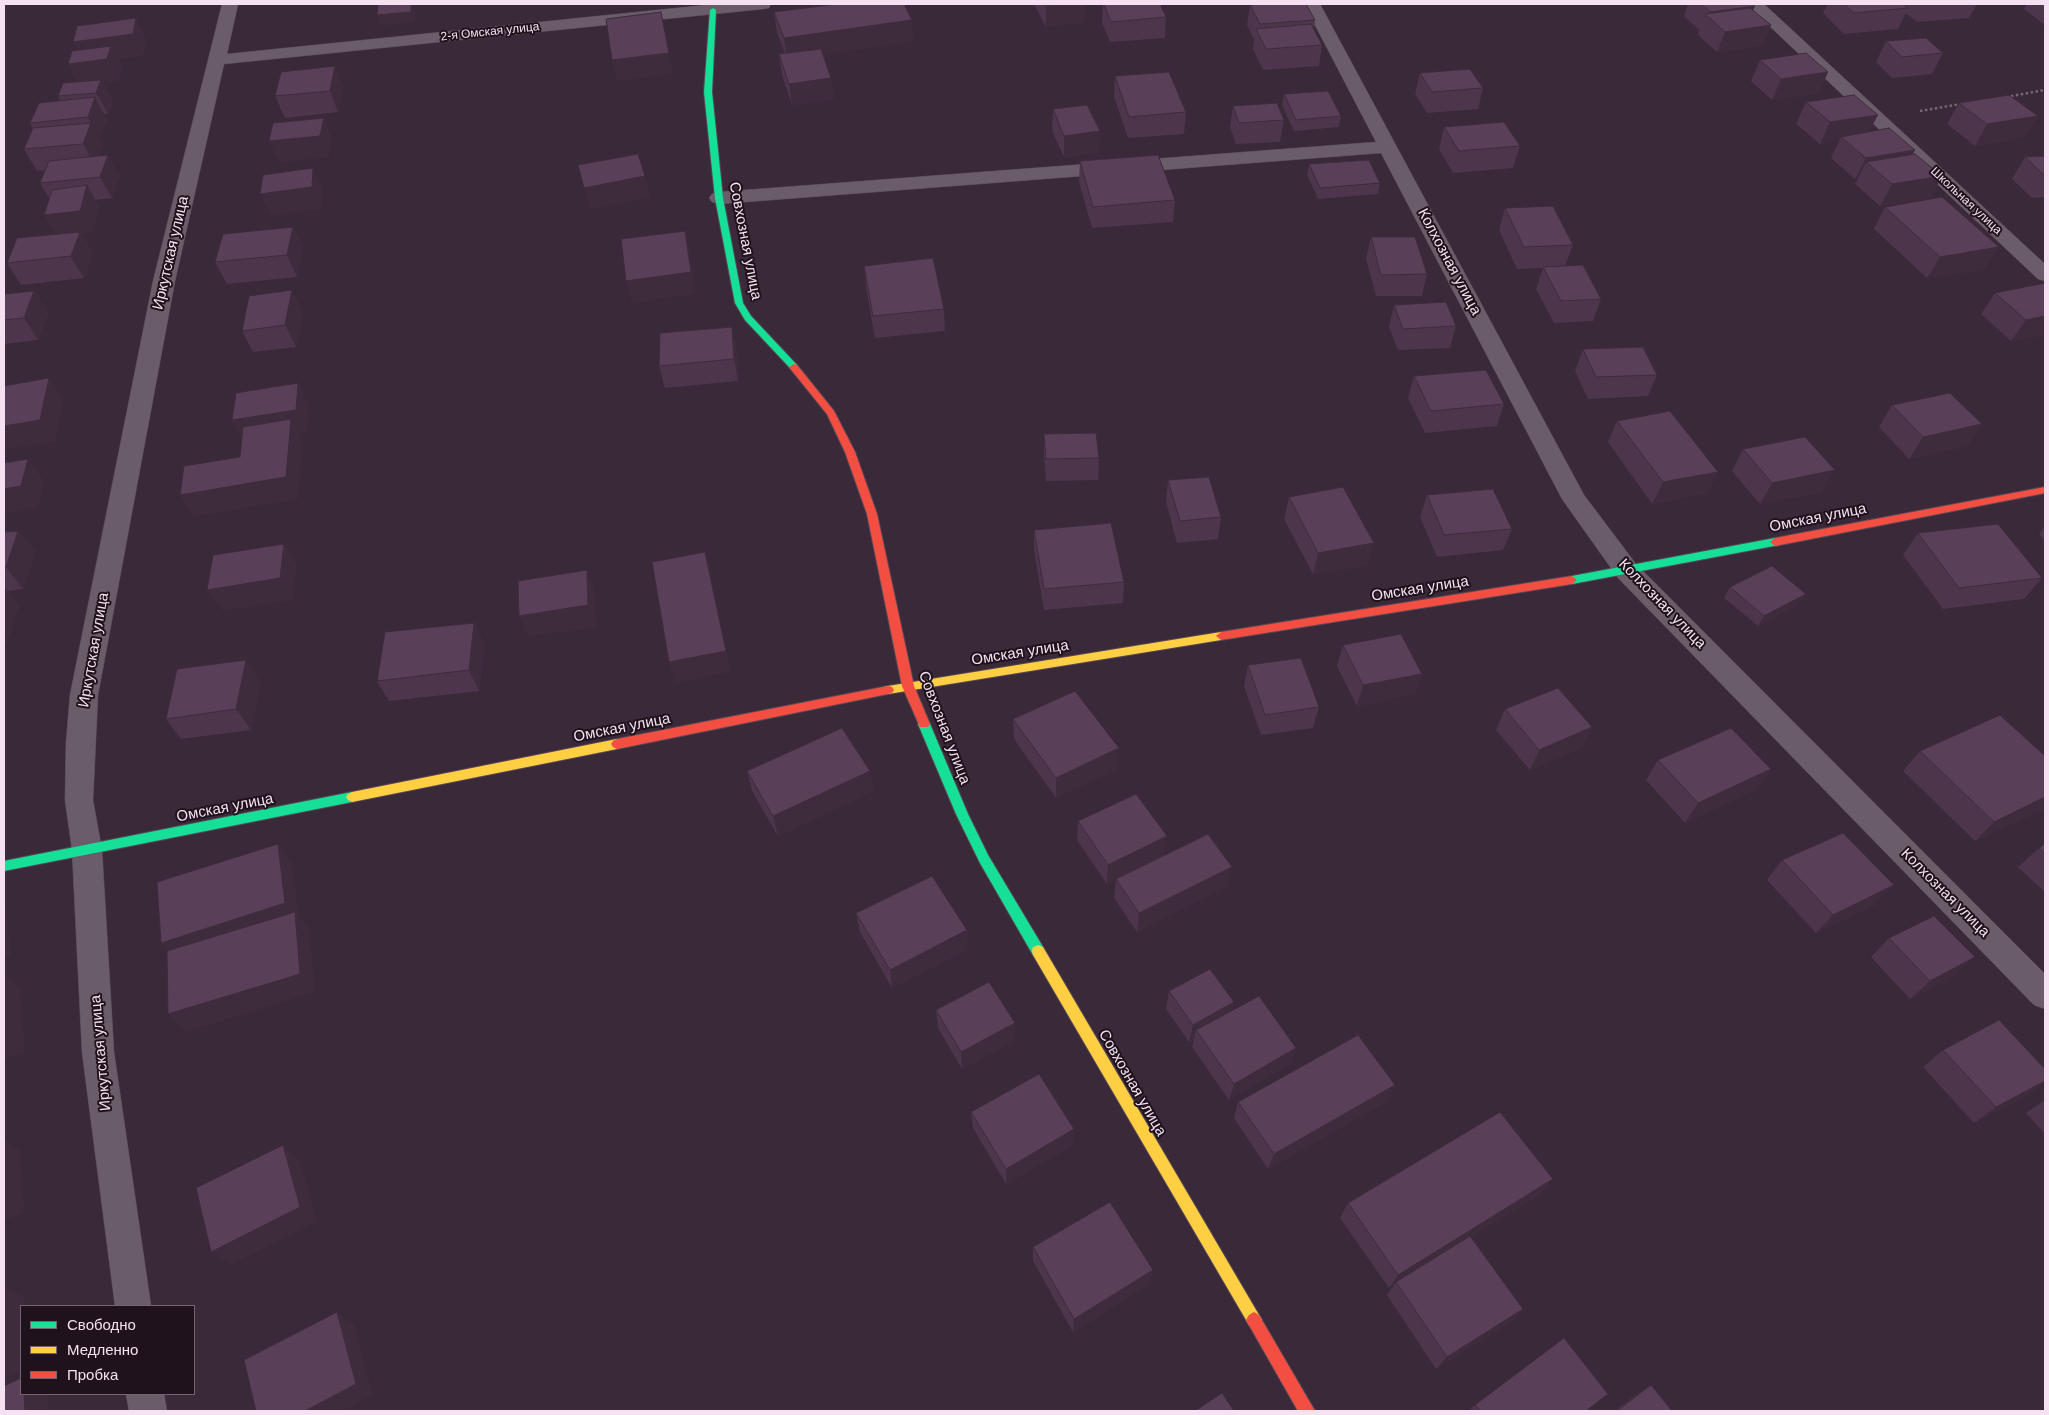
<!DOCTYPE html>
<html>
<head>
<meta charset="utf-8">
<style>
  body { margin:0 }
  #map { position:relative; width:2049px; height:1415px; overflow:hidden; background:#3a2938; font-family:Arial,sans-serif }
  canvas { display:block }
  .frame { position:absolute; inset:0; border:5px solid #f5e1f1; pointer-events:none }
  .legend { position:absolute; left:20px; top:1305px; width:175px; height:90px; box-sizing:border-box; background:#1f121d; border:1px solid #756572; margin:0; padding:6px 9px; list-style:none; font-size:15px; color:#f5e1f1 }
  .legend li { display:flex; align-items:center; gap:10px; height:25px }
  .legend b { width:25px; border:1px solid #756572 }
</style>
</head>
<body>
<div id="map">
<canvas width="2049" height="1415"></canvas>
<div class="frame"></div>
<ul class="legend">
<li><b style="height:6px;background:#16e098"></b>Свободно</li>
<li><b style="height:6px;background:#ffcf43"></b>Медленно</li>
<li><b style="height:6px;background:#f24e42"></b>Пробка</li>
</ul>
</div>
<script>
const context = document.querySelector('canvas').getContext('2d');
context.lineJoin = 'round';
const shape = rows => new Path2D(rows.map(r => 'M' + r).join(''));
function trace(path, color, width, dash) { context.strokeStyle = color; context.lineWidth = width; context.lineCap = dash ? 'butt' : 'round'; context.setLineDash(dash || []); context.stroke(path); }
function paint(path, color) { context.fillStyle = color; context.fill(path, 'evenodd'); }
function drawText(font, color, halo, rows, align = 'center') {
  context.font = font + ' Arial,sans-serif'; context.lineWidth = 4; context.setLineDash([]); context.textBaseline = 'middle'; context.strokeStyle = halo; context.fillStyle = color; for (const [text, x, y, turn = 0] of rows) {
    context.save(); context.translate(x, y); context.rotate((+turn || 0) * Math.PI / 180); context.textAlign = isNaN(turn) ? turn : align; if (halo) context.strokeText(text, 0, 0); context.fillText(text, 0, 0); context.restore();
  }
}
const path = shape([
  [2006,97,2045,90],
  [1920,111,1961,104]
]);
const street = shape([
  [222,4,238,4,227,54,716,4,771,4,769,8,763,9,224,64,175,281,98,695,93,800,102,850,114,1052,151,1306,115,1306,82,1052,72,850,65,800,66,743,70,695,153,281,222,4],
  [1304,4,1320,4,1584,495,1636,564,2045,974,2045,1009,2034,1005,1618,578,1562,499,1381,153,719,204,712,202,709,198,712,194,719,192,1376,142,1304,4],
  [1746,4,1764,4,2045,264,2045,281,2038,279,1746,4],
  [126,1394,164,1394,167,1411,129,1411,126,1394]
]);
const fast = shape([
  [713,8,716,10,712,92,723,198,743,303,751,316,797,365,797,369,794,370,791,369,745,320,735,303,715,198,704,92,710,10,713,8],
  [1775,538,1779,539,1780,542,1779,545,1572,584,1567,580,1572,576,1775,538],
  [924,719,928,721,930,724,968,814,988,855,1043,947,1044,951,1043,955,1038,957,1033,955,980,863,956,814,918,724,920,721,924,719],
  [352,792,356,794,358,797,356,800,352,802,4,871,4,861,352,792]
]);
const slow = shape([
  [1221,632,1226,636,1221,640,888,694,884,693,882,690,884,687,888,686,1221,632],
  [617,739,621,741,623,744,621,747,617,749,352,802,348,800,346,797,348,794,352,792,617,739],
  [1038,945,1043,947,1259,1315,1262,1320,1259,1325,1254,1328,1249,1325,1033,955,1032,951,1033,947,1038,945]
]);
const jam = shape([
  [794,364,797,365,834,411,855,452,877,514,914,686,930,724,928,727,920,727,902,686,867,514,845,452,827,414,789,367,794,364],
  [2045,487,2045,493,1775,546,1770,542,1775,538,2045,487],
  [1572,576,1577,580,1572,584,1221,640,1216,636,1221,632,1572,576],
  [888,686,892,687,894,690,892,693,888,694,617,749,613,747,611,744,613,741,617,739,888,686],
  [1254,1312,1259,1315,1315,1411,1298,1411,1249,1325,1246,1320,1249,1315,1254,1312]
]);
const wall = shape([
  [465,4,491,4,465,5],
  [1034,4,1085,4,1084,22,1046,27],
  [1103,4,1160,4,1166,17,1165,38,1110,42,1102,23],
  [1688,4,1753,4,1753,11,1771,25,1762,46,1717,52,1698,35,1699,30,1684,16],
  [1828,4,1977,4,1969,18,1917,22,1906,13,1898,29,1844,34,1823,13],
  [2027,4,2045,4,2045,25,2024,9],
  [1250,5,1315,20,1314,29,1322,45,1319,66,1263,70,1253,49,1254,39,1247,25],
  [774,12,914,41,823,54,831,78,834,99,792,105,782,75,779,54,785,54,777,33],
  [146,39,143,55,117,59,122,67,118,81,103,82,112,101,108,114,104,114,107,119,99,138,103,144,98,156,120,176,112,198,95,200,99,207,92,232,81,234,93,253,84,278,21,285,7,263,56,234,49,198,40,183,45,170,37,171,24,149,33,129,30,123,60,101,58,96,78,82,68,64,78,50,73,42],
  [1886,41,1943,53,1932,74,1892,78,1876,62],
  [1760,60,1828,72,1819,93,1772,100,1751,81],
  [1420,73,1483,88,1478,109,1427,113,1415,94],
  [1115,76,1186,112,1184,134,1128,138,1114,97],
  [344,87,338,112,285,118,275,96],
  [1284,94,1341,116,1339,127,1294,131,1282,105],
  [1806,102,1869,132,1912,155,1942,176,1930,198,1880,206,1855,184,1858,179,1855,179,1831,158,1839,141,1820,144,1796,124],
  [1959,103,2025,137,1975,146,1947,124],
  [1233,106,1284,120,1280,142,1236,144,1230,127],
  [1053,109,1099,153,1064,157,1052,131],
  [1444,127,1520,146,1513,168,1453,173,1439,149],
  [2045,156,2045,197,2032,198,2012,179,2025,157],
  [1080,161,1175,200,1173,222,1092,228,1079,182],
  [1309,164,1380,183,1378,194,1318,199,1307,175],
  [1885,207,1985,269,1927,278,1874,229],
  [1505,208,1573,245,1565,266,1601,299,1593,321,1554,323,1536,289,1543,268,1517,269,1499,230],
  [293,227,303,249,297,277,227,284,215,262],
  [1371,237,1427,274,1422,296,1376,296,1366,259],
  [864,266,944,309,945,331,875,338,866,287],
  [2045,283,2045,335,2011,341,1981,314,1995,293],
  [34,291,48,313,38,340,4,344,4,294],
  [1394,305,1456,326,1450,348,1398,350,1389,327],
  [303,312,296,347,253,352,242,331],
  [737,349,738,381,665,388,659,366],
  [1583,349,1657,375,1648,396,1588,399,1575,371],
  [1414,376,1504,404,1497,426,1425,433,1408,398],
  [1892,405,1982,424,1967,446,1909,459,1879,427],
  [1617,421,1718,472,1707,493,1652,504,1608,442],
  [1044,434,1099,458,1098,480,1046,481,1044,456],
  [1743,449,1822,492,1760,504,1732,471],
  [1168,480,1221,517,1218,539,1177,543,1166,502],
  [1427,495,1512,529,1503,550,1437,557,1420,517],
  [1289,497,1368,565,1313,574,1284,519],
  [2045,526,2045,541,2039,534],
  [1034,530,1124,582,1123,603,1044,610,1034,551],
  [18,531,35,552,23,589,7,591,19,605,6,644,4,644,4,532],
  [1918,533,2042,578,2024,599,1943,609,1903,555],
  [1730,587,1799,604,1758,626,1724,598],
  [474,623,484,644,479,691,389,701,377,681],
  [1343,645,1422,674,1415,694,1357,706,1337,666],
  [1248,665,1319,707,1313,728,1261,735,1244,686],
  [260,681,251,730,181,739,166,719],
  [1505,709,1592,727,1582,748,1530,770,1496,730],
  [1013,719,1118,768,1056,798,1014,739],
  [1920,751,2045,808,1975,841,1903,771],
  [1658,760,1771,769,1757,789,1685,823,1646,780],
  [747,771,870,771,873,791,778,836,752,791],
  [1078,821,1164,855,1228,886,1137,932,1114,898,1116,879,1107,884,1077,840],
  [2045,844,2045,892,2018,867,2039,848],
  [1782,860,1876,904,1816,933,1767,880],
  [856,913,968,949,892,988,860,932],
  [1889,938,1955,975,1910,999,1871,957],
  [1169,991,1231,1011,1296,1048,1290,1064,1229,1100,1192,1047,1194,1039,1189,1042,1166,1009],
  [936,1010,1015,1041,962,1069,938,1028],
  [1943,1050,2030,1093,1974,1123,1923,1067],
  [1395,1085,1387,1101,1268,1169,1234,1118,1238,1102],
  [2045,1100,2045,1134,2026,1113],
  [971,1112,1073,1145,1006,1184,973,1128],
  [1541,1194,1470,1237,1523,1309,1511,1321,1436,1369,1387,1295,1394,1285,1389,1288,1340,1218,1348,1203],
  [1033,1247,1153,1270,1150,1283,1073,1332,1033,1261],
  [1651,1385,1672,1411,1615,1411,1635,1396],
  [1475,1405,1586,1411,1468,1411]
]);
const shadedWall = shape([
  [411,4,414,4,415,8,415,22,381,26,377,15],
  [1066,4,1085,4,1084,22,1046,27,1046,6],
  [1755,6,1747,26,1709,17,1711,12],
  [136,18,146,39,143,55,117,59,122,67,118,81,103,82,112,101,108,114,96,93,79,85,68,64,84,62,73,42],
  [912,20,914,41,787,59,784,38],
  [1771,25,1762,46,1717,52,1725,32],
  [669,53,674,74,617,81,612,60],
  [335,66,344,87,338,112,330,91],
  [1828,72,1819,93,1772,100,1781,79],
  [831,78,834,99,792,105,789,84],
  [95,97,107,119,99,138,103,144,95,165,83,144,91,123,88,117],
  [1878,115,1867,136,1841,137,1839,141,1820,144,1830,122],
  [2038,116,2025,137,1975,146,1987,124],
  [324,118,332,139,329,157,279,163,269,141],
  [1100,131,1099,153,1064,157,1064,136],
  [1915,150,1903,171,1866,162,1858,179,1855,179,1866,158],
  [108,155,120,176,112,198,100,177],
  [313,168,323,190,321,209,271,216,260,194],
  [645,176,650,198,590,209,584,188],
  [1942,176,1930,198,1880,206,1892,184],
  [87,185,99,207,92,232,81,234,93,253,84,278,44,215],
  [293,227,303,249,297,277,287,255],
  [685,231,690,252,696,294,632,303,626,281],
  [1999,247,1985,269,1927,278,1940,257],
  [292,290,303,312,296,347,285,325],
  [34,291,48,313,38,340,24,318],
  [2045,316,2045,335,2011,341,2026,320],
  [732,327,737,349,738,381,734,359],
  [49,378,64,400,55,442,4,450,4,426],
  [298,383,309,405,307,432,299,434,303,441,298,499,194,517,180,495,286,477,244,442,232,420],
  [1982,424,1967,446,1909,459,1923,437],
  [28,459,44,481,38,507,4,513,4,489],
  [1835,470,1822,492,1760,504,1772,483],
  [1718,472,1707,493,1652,504,1663,482],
  [18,531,35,552,23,589,6,567],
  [1374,543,1368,565,1313,574,1318,553],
  [284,544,297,565,293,600,222,611,207,590],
  [705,552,710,573,731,672,675,683,669,662],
  [587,570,595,592,596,627,528,637,519,616],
  [4,587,19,605,6,644,4,641],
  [1806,594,1799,604,1758,626,1764,616],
  [474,623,484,644,479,691,469,670],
  [246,660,260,681,251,730,236,709],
  [1422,674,1415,694,1357,706,1363,685],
  [1592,727,1582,748,1530,770,1539,750],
  [1119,748,1118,768,1056,798,1056,778],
  [1771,769,1757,789,1685,823,1698,803],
  [870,771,873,791,778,836,773,816],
  [2045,797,2045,808,1975,841,1994,822],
  [1167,836,1164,855,1107,884,1108,865],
  [278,844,292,864,299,917,310,930,315,992,187,1032,168,1014,179,961,161,943],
  [1232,867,1228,886,1137,932,1139,913],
  [1894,885,1876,904,1816,933,1833,915],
  [4,904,6,907,11,956,4,958],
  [967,930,968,949,892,988,890,970],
  [1975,957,1955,975,1910,999,1930,981],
  [4,975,20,988,25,1052,4,1060],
  [1234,1002,1229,1020,1196,1030,1194,1039,1189,1042,1193,1025],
  [1015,1023,1015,1041,962,1069,961,1052],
  [1296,1048,1290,1064,1229,1100,1234,1084],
  [2045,1081,2045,1082,2030,1093,1974,1123,1996,1107],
  [1395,1085,1387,1101,1268,1169,1274,1154],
  [1074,1129,1073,1145,1006,1184,1006,1169],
  [4,1140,19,1150,25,1212,4,1221],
  [283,1145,300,1161,317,1221,231,1265,211,1252],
  [1553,1179,1541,1194,1397,1283,1396,1282,1394,1285,1389,1288,1398,1275],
  [1153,1270,1150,1283,1073,1332,1074,1319],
  [4,1287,24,1297,25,1306,21,1306,21,1371,4,1379],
  [1523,1309,1511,1321,1436,1369,1447,1357],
  [337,1312,354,1324,373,1395,343,1411,305,1411],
  [24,1394,48,1394,49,1411,25,1411]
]);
const building = shape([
  [378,4,411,4,411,12,377,15,378,4],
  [837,4,904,4,912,20,784,38,774,12,837,4],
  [1045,4,1066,4,1046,6,1045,4],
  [1104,4,1160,4,1166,17,1111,22,1104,4],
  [1261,4,1306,4,1315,20,1260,24,1250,5,1261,4],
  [1701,4,1753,4,1755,6,1711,12,1701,4],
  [1844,4,1903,4,1908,8,1854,13,1844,4],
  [1750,8,1771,25,1725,32,1705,14,1750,8],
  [661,12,669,53,612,60,606,19,661,12],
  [136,18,133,34,73,42,77,26,136,18],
  [1311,24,1322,45,1266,49,1256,29,1311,24],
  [1926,38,1943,53,1902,57,1886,41,1926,38],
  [111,46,107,59,68,64,72,51,111,46],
  [821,49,831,78,789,84,779,54,821,49],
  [1806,53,1828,72,1781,79,1760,60,1806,53],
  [335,66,330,91,275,96,281,72,335,66],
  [1470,69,1483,88,1432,92,1420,73,1470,69],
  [1169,72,1186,112,1129,117,1115,76,1169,72],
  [101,80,96,93,58,96,63,83,101,80],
  [1328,91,1341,116,1296,120,1284,94,1328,91],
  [1854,95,1878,115,1830,122,1806,102,1854,95],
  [2009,95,2038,116,1987,124,1959,103,2009,95],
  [95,97,88,117,30,123,39,103,95,97],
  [1277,103,1284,120,1239,123,1233,106,1277,103],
  [1087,105,1100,131,1064,136,1053,109,1087,105],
  [324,118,320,136,269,141,273,123,324,118],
  [1504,122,1520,146,1459,151,1444,127,1504,122],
  [91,123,83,144,24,149,33,128,91,123],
  [1889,128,1915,150,1866,158,1841,137,1889,128],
  [638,154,645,176,584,188,578,165,638,154],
  [1915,154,1942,176,1892,184,1866,162,1915,154],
  [108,155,100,177,40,183,49,161,108,155],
  [1158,155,1175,200,1093,207,1080,161,1158,155],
  [2045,156,2045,176,2025,157,2045,156],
  [1369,160,1380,183,1320,188,1309,164,1369,160],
  [313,168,312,187,260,194,263,175,313,168],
  [87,185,80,211,44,215,52,190,87,185],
  [1942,197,1999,247,1940,257,1885,207,1942,197],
  [1553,206,1573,245,1524,247,1505,208,1553,206],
  [293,227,287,255,215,262,223,234,293,227],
  [685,231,691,272,626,281,621,239,685,231],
  [80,232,71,256,7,263,17,238,80,232],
  [1371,237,1415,237,1427,274,1381,275,1371,237],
  [933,258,944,309,873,316,864,266,933,258],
  [1583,265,1601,299,1561,301,1543,267,1583,265],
  [2045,283,2045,316,2026,320,1995,293,2045,283],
  [292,290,285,325,242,331,249,296,292,290],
  [34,291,24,318,4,320,4,294,34,291],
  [1446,302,1456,326,1403,329,1394,305,1446,302],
  [732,327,734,359,659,366,660,333,732,327],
  [1643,347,1657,375,1596,377,1583,349,1643,347],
  [1486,370,1504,404,1431,411,1414,376,1486,370],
  [49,378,40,420,4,426,4,386,49,378],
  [298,383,296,410,232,420,236,393,298,383],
  [1950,393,1982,424,1923,437,1892,405,1950,393],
  [1670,411,1718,472,1663,482,1617,421,1670,411],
  [291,419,286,477,180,495,184,466,240,457,243,427,291,419],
  [1096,433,1099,458,1046,459,1044,434,1096,433],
  [1805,437,1835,470,1772,483,1743,449,1805,437],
  [28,459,21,486,4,489,4,463,28,459],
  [1209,477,1221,517,1180,521,1168,480,1209,477],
  [1343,487,1374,543,1318,553,1289,497,1343,487],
  [1493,489,1512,529,1444,535,1427,495,1493,489],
  [1111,523,1124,582,1044,589,1034,530,1111,523],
  [1998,524,2042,578,1959,588,1918,533,1998,524],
  [18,531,6,567,4,568,4,532,18,531],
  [284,544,280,578,207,590,213,555,284,544],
  [705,552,726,651,669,662,652,562,705,552],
  [1772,566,1806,594,1764,616,1730,587,1772,566],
  [587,570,588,605,519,616,518,581,587,570],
  [474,623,469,670,377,681,385,632,474,623],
  [1401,634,1422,674,1363,685,1343,645,1401,634],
  [1301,658,1319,707,1265,715,1248,665,1301,658],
  [246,660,236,709,166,719,177,669,246,660],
  [1558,688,1592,727,1539,750,1505,709,1558,688],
  [1075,691,1119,748,1056,778,1013,719,1075,691],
  [2000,715,2045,756,2045,797,1994,822,1920,751,2000,715],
  [842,728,870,771,773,816,747,771,842,728],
  [1731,728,1771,769,1698,803,1658,760,1731,728],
  [1136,794,1167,836,1108,865,1078,821,1136,794],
  [1843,833,1894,885,1833,915,1782,860,1843,833],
  [1208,834,1232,867,1139,913,1116,879,1208,834],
  [278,844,285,903,161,943,157,882,278,844],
  [2045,844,2045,854,2039,848,2045,844],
  [932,876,967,930,890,970,856,913,932,876],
  [295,912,300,974,168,1014,167,951,295,912],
  [1934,916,1975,957,1930,981,1889,938,1934,916],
  [1210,969,1234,1002,1193,1025,1169,991,1210,969],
  [989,982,1015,1023,961,1052,936,1010,989,982],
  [1259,996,1296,1048,1234,1084,1196,1030,1259,996],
  [1999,1020,2045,1069,2045,1081,1996,1107,1943,1050,1999,1020],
  [1358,1035,1395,1085,1274,1154,1238,1102,1358,1035],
  [1039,1074,1074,1129,1006,1169,971,1112,1039,1074],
  [1500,1112,1553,1179,1398,1275,1348,1203,1500,1112],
  [283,1145,300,1207,211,1252,196,1188,283,1145],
  [1110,1202,1153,1270,1074,1319,1033,1247,1110,1202],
  [1470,1236,1523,1309,1447,1357,1396,1282,1470,1236],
  [337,1312,356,1384,305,1411,256,1411,244,1360,337,1312],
  [1564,1338,1608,1394,1586,1411,1480,1411,1475,1405,1564,1338],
  [4,1341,5,1356,4,1356,4,1341],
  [21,1378,21,1394,24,1394,25,1411,4,1411,4,1386,21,1378],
  [1651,1385,1672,1411,1617,1411,1651,1385],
  [1222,1393,1234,1411,1195,1411,1222,1393]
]);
const farStreetnames = [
  ["2-я Омская улица",490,32,-6],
  ["Школьная улица",1966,201,43]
];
const streetNames = [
  ["Совхозная улица",745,241,79],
  ["Иркутская улица",171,253,-77],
  ["Колхозная улица",1449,262,62],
  ["Омская улица",1818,518,-11],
  ["Омская улица",1420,589,-9],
  ["Колхозная улица",1662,604,46],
  ["Иркутская улица",94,650,-80],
  ["Омская улица",1020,653,-9],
  ["Омская улица",622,728,-11],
  ["Совхозная улица",944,728,69],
  ["Омская улица",225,808,-11],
  ["Колхозная улица",1945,893,45],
  ["Иркутская улица",101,1053,-95],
  ["Совхозная улица",1132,1083,60]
];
trace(street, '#574855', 1);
trace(fast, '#574855', 2);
trace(slow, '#574855', 2);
trace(jam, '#574855', 2);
trace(path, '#756872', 2.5, [2.5, 2.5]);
paint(street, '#6a5c68');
paint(fast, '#16e098');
paint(slow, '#ffcf43');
paint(jam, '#f24e42');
paint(wall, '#4d364b');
paint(shadedWall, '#3e2c3d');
paint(building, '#593f57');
trace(building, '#3e2c3d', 1);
drawText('12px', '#f5e1f1', '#1f121d', farStreetnames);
drawText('15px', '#f5e1f1', '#1f121d', streetNames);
</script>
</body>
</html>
